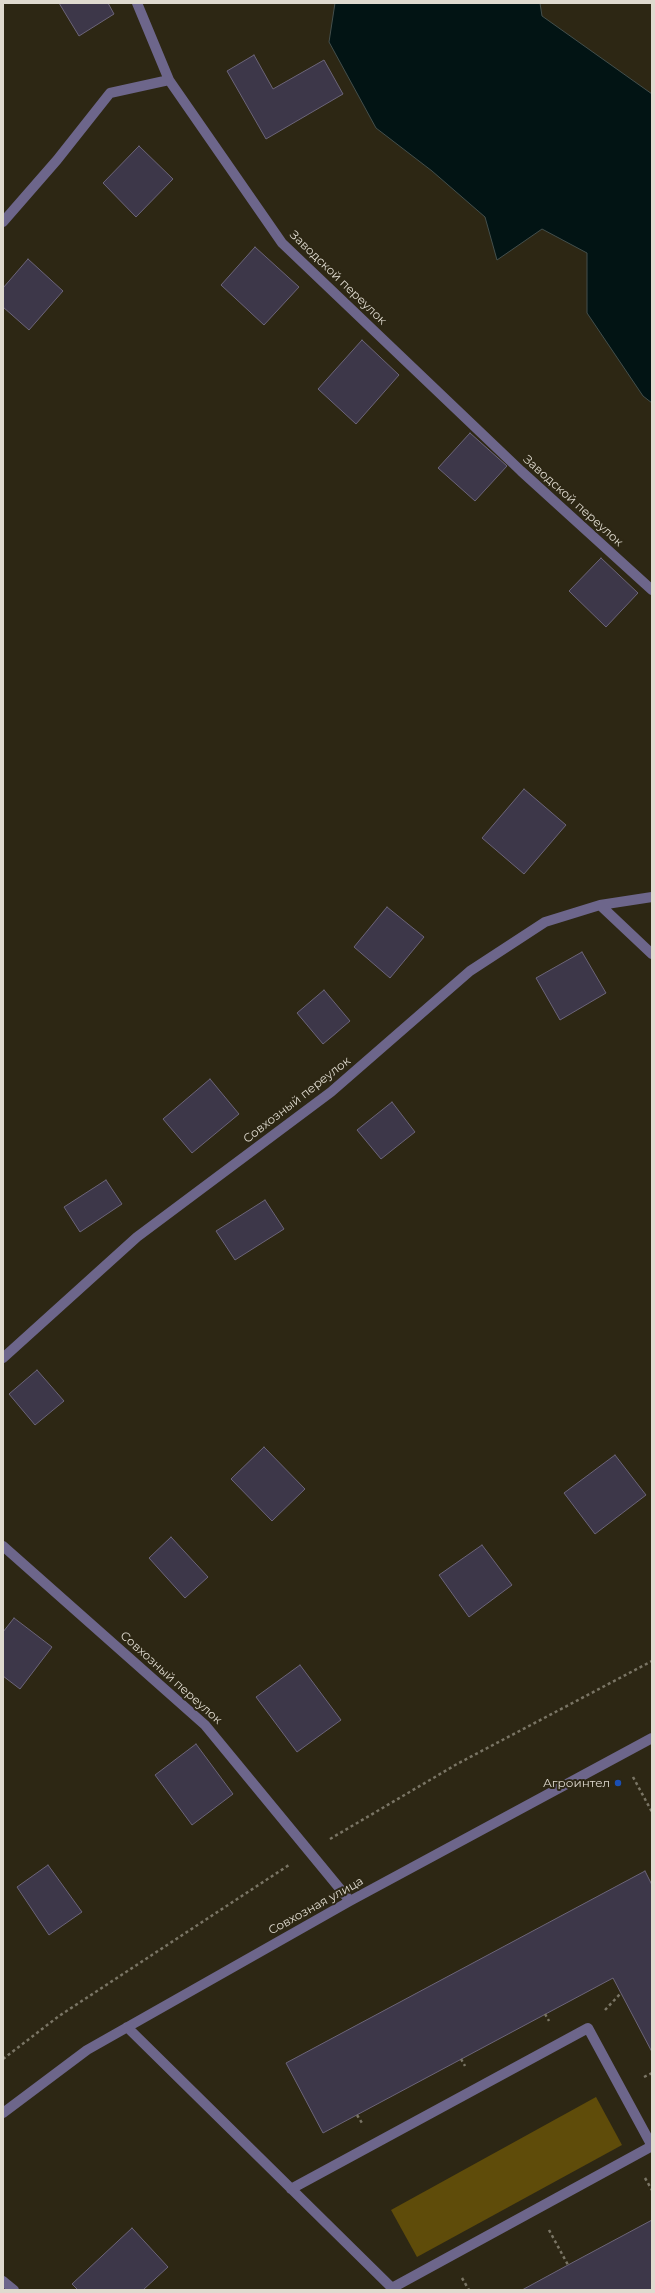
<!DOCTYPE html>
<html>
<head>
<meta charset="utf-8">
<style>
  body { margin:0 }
  #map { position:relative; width:655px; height:2293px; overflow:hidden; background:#2d2714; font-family:Montserrat,sans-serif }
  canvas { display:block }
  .frame { position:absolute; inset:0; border:4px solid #dfdacf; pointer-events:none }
</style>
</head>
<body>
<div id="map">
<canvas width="655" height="2293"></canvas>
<div class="frame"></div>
</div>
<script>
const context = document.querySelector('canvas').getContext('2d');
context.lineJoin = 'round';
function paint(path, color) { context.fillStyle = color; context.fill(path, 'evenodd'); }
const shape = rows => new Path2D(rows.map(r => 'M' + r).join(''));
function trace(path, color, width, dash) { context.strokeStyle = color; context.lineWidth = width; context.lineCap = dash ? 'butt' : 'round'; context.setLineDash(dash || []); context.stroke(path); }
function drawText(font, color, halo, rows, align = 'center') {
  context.font = font + ' Montserrat,sans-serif'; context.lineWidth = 4; context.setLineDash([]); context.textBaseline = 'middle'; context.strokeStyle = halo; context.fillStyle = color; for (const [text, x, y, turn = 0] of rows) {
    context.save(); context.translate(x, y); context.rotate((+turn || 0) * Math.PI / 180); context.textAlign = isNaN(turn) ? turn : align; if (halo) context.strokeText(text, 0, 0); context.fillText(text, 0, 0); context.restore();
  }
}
const green = shape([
  [596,2097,622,2145,417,2257,391,2210]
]);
const water = shape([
  [335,3,540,3,542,16,652,94,652,403,643,396,587,313,587,253,542,229,497,260,485,217,432,171,376,128,329,42,335,3]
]);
const building = shape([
  [59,3,108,3,114,14,79,36,59,3],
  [254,55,273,89,324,60,343,94,266,139,227,71,254,55],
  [139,146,173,179,136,217,103,183,139,146],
  [255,247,299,287,264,325,221,285,255,247],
  [28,259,63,291,29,330,3,307,3,288,28,259],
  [362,340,399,375,356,424,318,389,362,340],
  [470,433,507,466,475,501,438,468,470,433],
  [601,558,638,593,606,627,569,591,601,558],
  [524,789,566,825,524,874,482,838,524,789],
  [387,907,424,937,390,978,354,947,387,907],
  [582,952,606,993,560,1020,536,978,582,952],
  [324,990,350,1021,323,1044,297,1013,324,990],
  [210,1079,239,1114,192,1153,163,1119,210,1079],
  [392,1102,415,1132,381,1159,357,1130,392,1102],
  [106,1180,122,1204,80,1232,64,1207,106,1180],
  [265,1200,284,1229,235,1260,216,1231,265,1200],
  [37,1370,64,1401,35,1425,9,1394,37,1370],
  [264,1447,305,1489,272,1521,231,1479,264,1447],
  [615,1455,646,1495,595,1534,564,1493,615,1455],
  [171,1537,208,1577,185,1598,149,1558,171,1537],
  [482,1545,512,1585,469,1617,439,1575,482,1545],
  [14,1618,52,1647,20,1689,3,1676,3,1632,14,1618],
  [300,1665,341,1720,297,1752,256,1697,300,1665],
  [196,1744,233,1794,192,1825,155,1775,196,1744],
  [48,1865,82,1912,49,1935,17,1887,48,1865],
  [645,1871,652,1885,652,2052,613,1978,323,2133,286,2063,645,1871],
  [652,2220,652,2290,522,2290,568,2265,652,2220],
  [132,2228,168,2267,143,2290,78,2290,72,2284,132,2228]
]);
const path = shape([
  [633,1777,652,1812],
  [330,1839,457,1764,652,1661],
  [605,2010,621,1993],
  [545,2014,549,2021],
  [3,2059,59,2016,289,1865],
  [461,2059,465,2066],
  [644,2077,652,2073],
  [357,2115,362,2123],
  [645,2178,652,2190],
  [549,2230,568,2265],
  [462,2278,469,2290]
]);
const minor = shape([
  [137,3,169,80],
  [3,222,57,160,110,93,169,80,282,243,521,471,652,590],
  [600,905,652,954],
  [3,1358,137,1237,331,1092,470,971,545,922,600,905,652,897],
  [3,1546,205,1725,350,1901],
  [127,2027,392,2288,652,2146],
  [3,2113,87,2050,350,1901,652,1738],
  [291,2189,588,2028,652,2146],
  [3,2281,14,2290]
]);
const markers = [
  [618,1783,4,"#1a4fb4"]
];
const streetNames = [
  ["Заводской переулок",338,278,44],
  ["Заводской переулок",573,501,42],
  ["Совхозный переулок",297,1100,-38],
  ["Совхозный переулок",171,1678,42],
  ["Совхозная улица",316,1906,-29]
];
const poiNames = [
  ["Агроинтел",610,1783]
];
paint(green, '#5f4c0a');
paint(water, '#021414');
trace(water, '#444f4c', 1);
paint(building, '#3d3749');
trace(building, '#6c6579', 1);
trace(path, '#7a7565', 2.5, [3, 3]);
trace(minor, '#6d668b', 10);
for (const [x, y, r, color] of markers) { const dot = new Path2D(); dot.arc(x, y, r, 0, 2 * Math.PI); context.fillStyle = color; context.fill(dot); trace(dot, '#2d2714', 1.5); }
drawText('12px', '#dfdacf', '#2d2714', streetNames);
drawText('12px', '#dfdacf', '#2d2714', poiNames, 'right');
</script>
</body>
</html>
